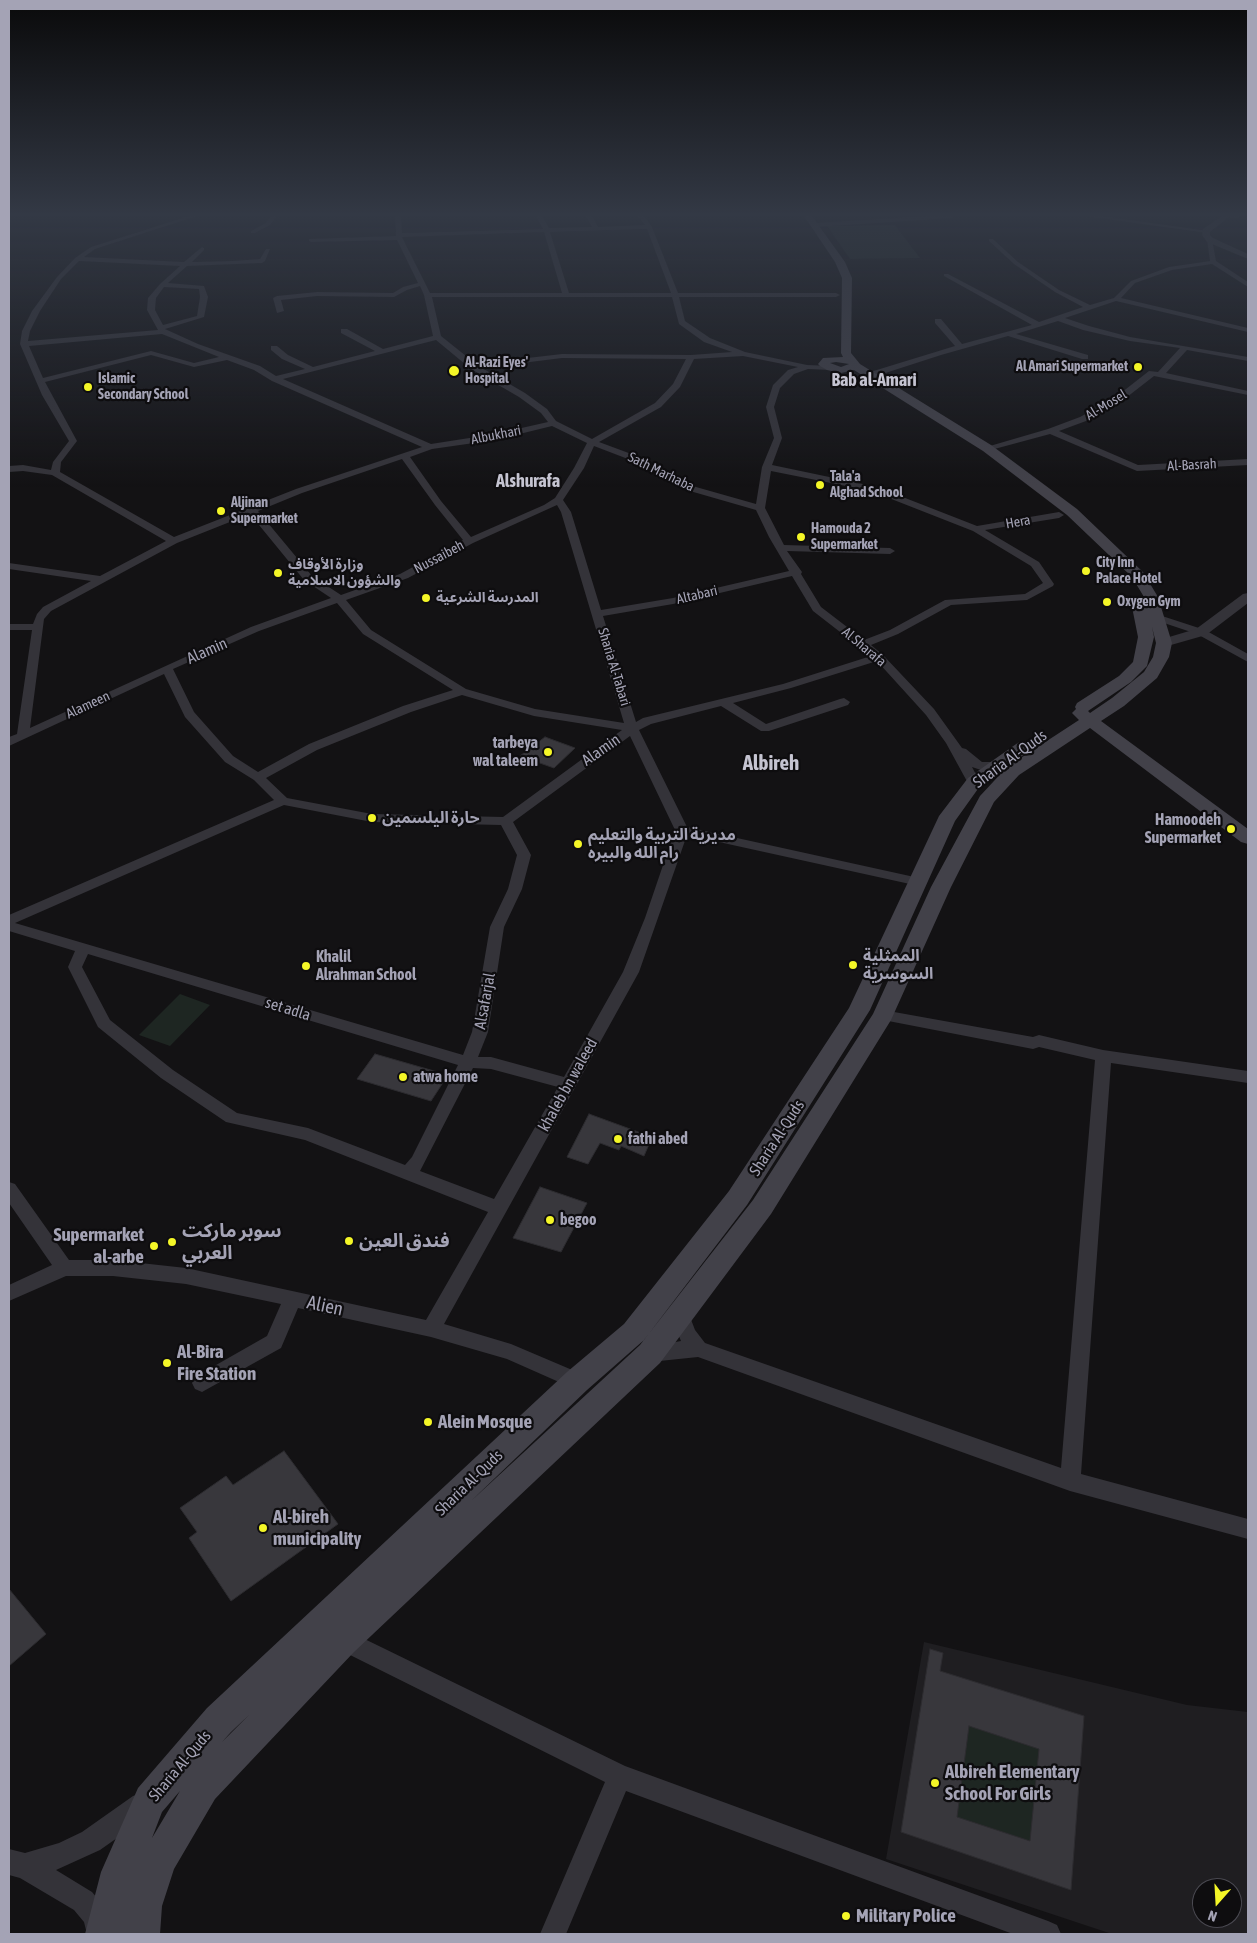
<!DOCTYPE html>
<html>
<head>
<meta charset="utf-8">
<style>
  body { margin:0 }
  #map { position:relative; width:1257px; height:1943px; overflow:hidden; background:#131214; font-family:"Asap Condensed",sans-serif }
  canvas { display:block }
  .frame { position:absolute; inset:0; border:10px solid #a4a3b5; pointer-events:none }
  .north { position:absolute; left:1192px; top:1878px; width:50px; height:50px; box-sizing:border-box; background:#0e0d0f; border:1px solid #4a4951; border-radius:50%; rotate:199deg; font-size:14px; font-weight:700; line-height:20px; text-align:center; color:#a4a3b5 }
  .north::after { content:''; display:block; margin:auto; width:18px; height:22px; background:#f4f627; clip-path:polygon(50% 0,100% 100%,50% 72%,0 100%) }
</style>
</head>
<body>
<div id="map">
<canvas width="1257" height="1943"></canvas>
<div class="frame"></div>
<div class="north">N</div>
</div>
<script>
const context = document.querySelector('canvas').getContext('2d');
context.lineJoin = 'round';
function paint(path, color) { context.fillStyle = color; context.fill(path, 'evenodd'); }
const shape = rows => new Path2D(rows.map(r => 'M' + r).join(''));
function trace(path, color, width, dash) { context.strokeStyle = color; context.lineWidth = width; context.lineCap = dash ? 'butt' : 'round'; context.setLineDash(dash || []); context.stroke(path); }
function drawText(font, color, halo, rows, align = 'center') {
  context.font = font + ' "Asap Condensed","Noto Sans Arabic",sans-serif'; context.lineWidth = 4.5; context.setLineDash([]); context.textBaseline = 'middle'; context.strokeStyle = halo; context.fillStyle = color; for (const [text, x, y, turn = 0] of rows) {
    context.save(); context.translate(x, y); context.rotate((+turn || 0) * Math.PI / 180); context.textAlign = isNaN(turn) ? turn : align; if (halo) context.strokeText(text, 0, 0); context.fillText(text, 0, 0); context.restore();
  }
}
const built = shape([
  [924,1642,1187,1705,1248,1712,1248,1934,1112,1934,886,1859],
  [1202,1888,1232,1888,1232,1918,1202,1918]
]);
const green = shape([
  [895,225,920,258,850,259,827,226],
  [180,994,210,1005,170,1046,139,1035],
  [969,1726,1039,1749,1030,1841,957,1817]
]);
const building = shape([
  [545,737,575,748,554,768,520,756,545,737],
  [375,1054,448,1075,431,1101,357,1079,375,1054],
  [589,1114,652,1137,644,1156,621,1146,619,1150,600,1143,588,1164,567,1157,589,1114],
  [540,1187,587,1203,561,1252,513,1238,540,1187],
  [284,1451,338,1524,231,1601,189,1538,197,1532,180,1508,226,1476,233,1485,284,1451],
  [9,1589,46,1634,9,1666,9,1589],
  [930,1649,943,1653,940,1671,1084,1716,1071,1890,901,1832,930,1649],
  [969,1726,1039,1749,1030,1841,957,1817,969,1726]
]);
const minor = shape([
  [189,216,197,216,95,249,84,257,184,262,202,247,204,248,204,250,192,262,232,261,260,259,266,249,270,249,265,261,262,263,187,266,168,283,204,286,208,297,204,317,165,329,198,344,260,366,276,376,305,369,282,359,271,350,271,346,277,346,288,355,313,367,375,351,341,333,341,329,347,329,383,349,433,336,424,295,420,286,407,290,394,297,317,296,281,300,284,311,277,313,273,298,277,296,317,292,393,293,403,287,418,283,397,240,311,242,309,241,309,239,396,236,395,216,401,216,402,233,543,229,536,216,542,216,549,228,592,227,586,216,592,216,598,227,645,225,638,216,644,216,652,227,678,293,836,293,840,295,836,297,679,297,685,321,710,338,745,352,807,365,831,366,835,368,831,370,808,369,794,374,780,388,774,407,782,438,772,465,877,487,977,526,1059,512,1064,515,1059,518,985,530,1039,562,1054,584,1053,586,1027,600,951,605,898,634,871,645,883,655,934,709,962,748,966,749,982,762,1002,762,1004,765,998,769,981,770,972,767,980,782,979,785,969,785,946,743,926,715,877,661,791,688,733,703,766,724,840,699,844,698,850,702,848,705,769,731,761,731,721,706,651,724,639,730,687,827,919,878,924,879,926,882,924,885,919,886,687,835,639,972,444,1324,511,1344,584,1375,587,1381,584,1387,577,1390,507,1359,431,1337,298,1308,281,1348,202,1392,195,1389,192,1383,195,1377,267,1336,281,1304,186,1284,113,1276,66,1276,9,1301,9,1285,52,1265,9,1203,9,1182,15,1184,69,1260,113,1260,186,1268,426,1320,488,1212,305,1140,226,1122,161,1078,98,1027,68,967,75,951,9,931,9,915,274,800,254,780,225,762,185,717,164,674,9,746,9,737,17,734,32,630,9,630,9,624,33,624,37,614,43,607,91,581,9,569,9,563,100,576,166,541,52,475,23,471,9,472,9,466,23,465,51,470,53,462,69,441,42,395,20,344,22,331,32,311,57,277,75,258,91,247,189,216],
  [647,229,671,293,569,293,550,232,647,229],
  [544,232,562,293,430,293,402,237,544,232],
  [79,261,180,266,160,284,148,298,147,310,158,330,28,341,30,331,40,311,61,279,79,261],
  [164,287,199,289,200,297,197,316,163,325,155,310,156,298,164,287],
  [432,297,672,297,679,324,704,342,732,352,691,355,562,354,476,364,441,336,432,297],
  [162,334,219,357,194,363,151,351,43,378,29,346,162,334],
  [436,340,471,369,519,397,541,413,548,422,495,434,431,444,283,379,436,340],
  [151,355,194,367,227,360,254,370,272,381,422,447,296,489,174,537,60,472,61,462,77,441,45,382,151,355],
  [743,356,798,367,788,370,773,385,766,407,774,438,762,467,756,504,689,485,634,455,599,442,661,407,680,387,694,359,743,356],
  [562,358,686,359,673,384,655,403,592,439,556,421,547,409,525,393,482,368,562,358],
  [552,426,587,443,574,468,555,498,544,505,471,537,441,501,410,457,432,449,495,440,552,426],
  [594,446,628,459,683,489,756,510,769,537,789,571,673,598,601,610,571,512,563,500,584,468,594,446],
  [402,459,435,505,463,540,400,574,341,595,312,576,258,511,302,493,402,459],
  [771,471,871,491,973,531,1031,566,1043,583,1025,594,945,600,890,630,864,640,821,607,801,574,802,572,787,551,890,554,895,551,890,548,784,545,765,508,771,471],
  [557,505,561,512,624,723,535,709,466,689,371,630,346,600,408,578,473,543,557,505],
  [250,514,304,580,331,598,251,627,30,728,44,619,51,611,177,543,250,514],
  [792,576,813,611,871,656,783,684,643,718,636,722,603,616,673,604,792,576],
  [337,603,363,634,453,690,403,706,309,744,258,772,233,756,194,712,173,669,259,631,337,603],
  [462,695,534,716,622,730,503,817,372,814,287,798,266,778,317,750,411,712,462,695],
  [630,736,675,830,645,918,623,972,564,1077,491,1057,478,1057,488,1032,504,927,522,889,531,855,513,822,630,736],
  [284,805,372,822,501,825,517,855,508,889,490,927,472,1032,463,1055,15,923,284,805],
  [88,954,458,1065,412,1157,405,1165,308,1128,237,1113,173,1070,110,1020,82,967,88,954],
  [473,1068,491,1069,558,1087,494,1199,420,1171,473,1068],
  [271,216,277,216,270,225,255,233,251,233,251,231,266,223,271,216],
  [929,216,955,216,952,218,815,227,812,225,815,223,929,216],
  [1086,216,1101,216,1209,231,1206,233,1086,216],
  [1223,216,1240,216,1237,218,1223,216],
  [989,239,993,239,1018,262,1059,290,1090,305,1114,298,1131,281,1169,267,1210,261,1207,240,1212,239,1216,261,1248,282,1248,287,1212,264,1172,270,1135,283,1121,298,1248,328,1248,332,1116,301,1065,318,1089,326,1130,337,1248,357,1248,361,1187,350,1166,373,1248,391,1248,395,1154,376,1118,404,1086,421,1059,431,1138,465,1248,459,1248,465,1137,471,1050,434,987,451,983,448,1048,429,1080,417,1112,400,1149,371,1158,372,1180,348,1130,341,1083,330,1058,321,1016,334,1088,355,1088,359,1082,359,1008,336,941,355,873,377,867,377,867,373,955,346,935,323,935,319,941,319,962,344,1032,325,944,276,944,274,948,274,1039,322,1083,307,1055,292,1014,264,989,241,989,239],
  [1156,614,1205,630,1248,654,1248,662,1197,634,1152,619,1151,617,1156,614],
  [883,1010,1033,1037,1039,1035,1103,1050,1248,1071,1248,1083,1111,1063,1081,1474,1248,1519,1248,1539,1070,1491,698,1357,650,1362,643,1360,640,1354,643,1348,681,1341,670,1315,673,1309,680,1307,687,1309,695,1330,705,1343,1061,1468,1095,1060,1039,1047,1033,1049,878,1019,875,1015,878,1011,883,1010],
  [342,1628,625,1766,1048,1921,1057,1925,1061,1934,1013,1934,626,1791,566,1934,540,1934,605,1782,334,1647,331,1639,334,1631,342,1628],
  [142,1793,151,1796,154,1805,151,1814,100,1850,56,1870,92,1892,104,1906,113,1934,87,1934,84,1922,74,1910,20,1878,9,1875,9,1849,25,1853,59,1843,82,1832,133,1796,142,1793]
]);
const tertiary = shape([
  [1222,216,1230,216,1210,232,1210,235,1213,238,1248,254,1248,259,1207,242,1202,235,1203,229,1222,216],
  [1248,593,1248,603,1206,635,1164,647,1157,643,1159,640,1196,629,1243,594,1248,593]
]);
const secondary = shape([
  [804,216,812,216,845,262,852,278,851,353,860,364,991,445,1077,509,1143,572,1158,597,1172,643,1169,657,1157,678,1124,706,1101,721,1248,829,1248,844,1241,842,1090,728,1019,775,994,802,951,887,891,1020,771,1214,660,1363,354,1652,215,1799,174,1869,162,1906,160,1934,85,1934,101,1872,138,1788,207,1708,567,1372,624,1324,729,1191,849,1008,939,816,968,778,1019,742,1025,741,1031,742,1034,746,1031,750,980,786,955,821,870,1010,747,1205,644,1340,587,1390,471,1501,640,1345,753,1200,873,1014,931,887,980,796,1007,767,1079,720,1072,713,1076,709,1075,707,1077,703,1119,676,1133,662,1138,637,1132,607,1135,604,1140,602,1145,604,1144,597,1132,577,1067,515,983,451,854,370,841,373,827,370,820,366,818,364,823,358,843,357,841,353,842,278,835,262,804,216],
  [836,362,849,364,841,367,830,363,836,362],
  [1152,627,1156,643,1153,657,1144,672,1112,698,1090,713,1088,711,1131,682,1147,666,1154,637,1152,627],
  [249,1715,222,1742,231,1732,249,1715],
  [180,1791,152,1838,162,1812,180,1791]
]);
const markers = [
  [1138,367,5,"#f4f627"],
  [454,371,6,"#f4f627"],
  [88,387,5,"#f4f627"],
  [820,485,5,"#f4f627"],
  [221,511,5,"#f4f627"],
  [801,537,5,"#f4f627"],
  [1086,571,5,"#f4f627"],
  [278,573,5,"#f4f627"],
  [426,598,5,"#f4f627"],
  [1107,602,5,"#f4f627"],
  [548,752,5,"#f4f627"],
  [372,818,5,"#f4f627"],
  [1231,829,5,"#f4f627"],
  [578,844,5,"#f4f627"],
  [853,965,5,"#f4f627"],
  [306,966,5,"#f4f627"],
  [403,1077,5,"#f4f627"],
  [618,1139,5,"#f4f627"],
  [550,1220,5,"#f4f627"],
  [349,1241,5,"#f4f627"],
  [172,1242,5,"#f4f627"],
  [154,1246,5,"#f4f627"],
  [167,1363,5,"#f4f627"],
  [428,1422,5,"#f4f627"],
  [263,1528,5,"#f4f627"],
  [935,1783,5,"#f4f627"],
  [846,1916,5,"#f4f627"]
];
const farPoinames = [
  ["Al-Razi Eyes'",465,363],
  ["Hospital",465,379],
  ["Al Amari Supermarket",1128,367,"right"],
  ["Islamic",98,379],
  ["Secondary School",98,395],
  ["Tala'a",830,477],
  ["Alghad School",830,493],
  ["Aljinan",231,503],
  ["Supermarket",231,519],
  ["Hamouda 2",811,529],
  ["Supermarket",811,545],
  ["City Inn",1096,563],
  ["Palace Hotel",1096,579],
  ["وزارة الأوقاف",288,565],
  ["والشؤون الاسلامية",288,581],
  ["المدرسة الشرعية",436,598],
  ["Oxygen Gym",1117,602]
];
const farStreetnames = [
  ["Al-Mosel",1106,405,-31],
  ["Albukhari",496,435,-11],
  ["Al-Basrah",1192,465,-3],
  ["Sath Marhaba",661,472,26],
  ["Hera",1018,522,-10],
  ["Nussaibeh",439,557,-28],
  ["Altabari",697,595,-13],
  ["Al Sharafa",864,647,40],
  ["Sharia Al-Tabari",614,667,73],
  ["Alameen",88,705,-25]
];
const streetNames = [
  ["Alamin",207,651,-24],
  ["Alamin",601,750,-35],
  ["Sharia Al-Quds",1010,759,-36],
  ["Alsafarjal",485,1001,-80],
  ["set adla",288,1009,17],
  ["khaleb bn waleed",568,1085,-61],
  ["Sharia Al-Quds",777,1138,-57],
  ["Sharia Al-Quds",469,1483,-44],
  ["Sharia Al-Quds",180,1766,-50]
];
const poiNames = [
  ["tarbeya",538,743,"right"],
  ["wal taleem",538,761,"right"],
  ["حارة اليلسمين",382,818],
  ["Hamoodeh",1221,820,"right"],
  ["Supermarket",1221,838,"right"],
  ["مديرية التربية والتعليم",588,835],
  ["رام الله والبيره",588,853],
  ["الممثلية",863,956],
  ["السوسرية",863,974],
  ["Khalil",316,957],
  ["Alrahman School",316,975],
  ["atwa home",413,1077],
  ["fathi abed",628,1139],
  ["begoo",560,1220]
];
const farDistrictnames = [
  ["Bab al-Amari",874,380],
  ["Alshurafa",528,481]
];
const nearPoinames = [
  ["سوبر ماركت",182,1231],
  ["العربي",182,1253],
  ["Supermarket",144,1235,"right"],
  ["al-arbe",144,1257,"right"],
  ["فندق العين",359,1241],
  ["Al-Bira",177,1352],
  ["Fire Station",177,1374],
  ["Alein Mosque",438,1422],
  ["Al-bireh",273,1517],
  ["municipality",273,1539],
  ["Albireh Elementary",945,1772],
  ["School For Girls",945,1794],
  ["Military Police",856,1916]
];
const nearStreetnames = [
  ["Alien",325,1306,12]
];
const districtNames = [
  ["Albireh",771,763]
];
paint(built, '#1f1e21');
paint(green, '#1e2622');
paint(building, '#38373c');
trace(building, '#2d2c30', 1);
paint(minor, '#343339');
paint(tertiary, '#343339');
paint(secondary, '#424149');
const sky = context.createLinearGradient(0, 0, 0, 488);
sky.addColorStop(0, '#0a0a0b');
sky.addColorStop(0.44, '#333945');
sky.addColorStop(1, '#33394500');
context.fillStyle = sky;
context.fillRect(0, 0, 1257, 488);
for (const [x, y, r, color] of markers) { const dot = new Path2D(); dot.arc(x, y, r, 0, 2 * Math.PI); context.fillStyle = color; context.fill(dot); trace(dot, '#0e0d0f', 2); }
drawText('bold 14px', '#a4a3b5', '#0e0d0f', farPoinames, 'left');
drawText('14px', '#a4a3b5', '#0e0d0f', farStreetnames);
drawText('16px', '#a4a3b5', '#0e0d0f', streetNames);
drawText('bold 16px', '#a4a3b5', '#0e0d0f', poiNames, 'left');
drawText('bold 18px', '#c5c4d1', '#0e0d0f', farDistrictnames);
drawText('bold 19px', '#a4a3b5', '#0e0d0f', nearPoinames, 'left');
drawText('19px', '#a4a3b5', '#0e0d0f', nearStreetnames);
drawText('bold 21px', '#c5c4d1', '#0e0d0f', districtNames);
</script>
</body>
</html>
